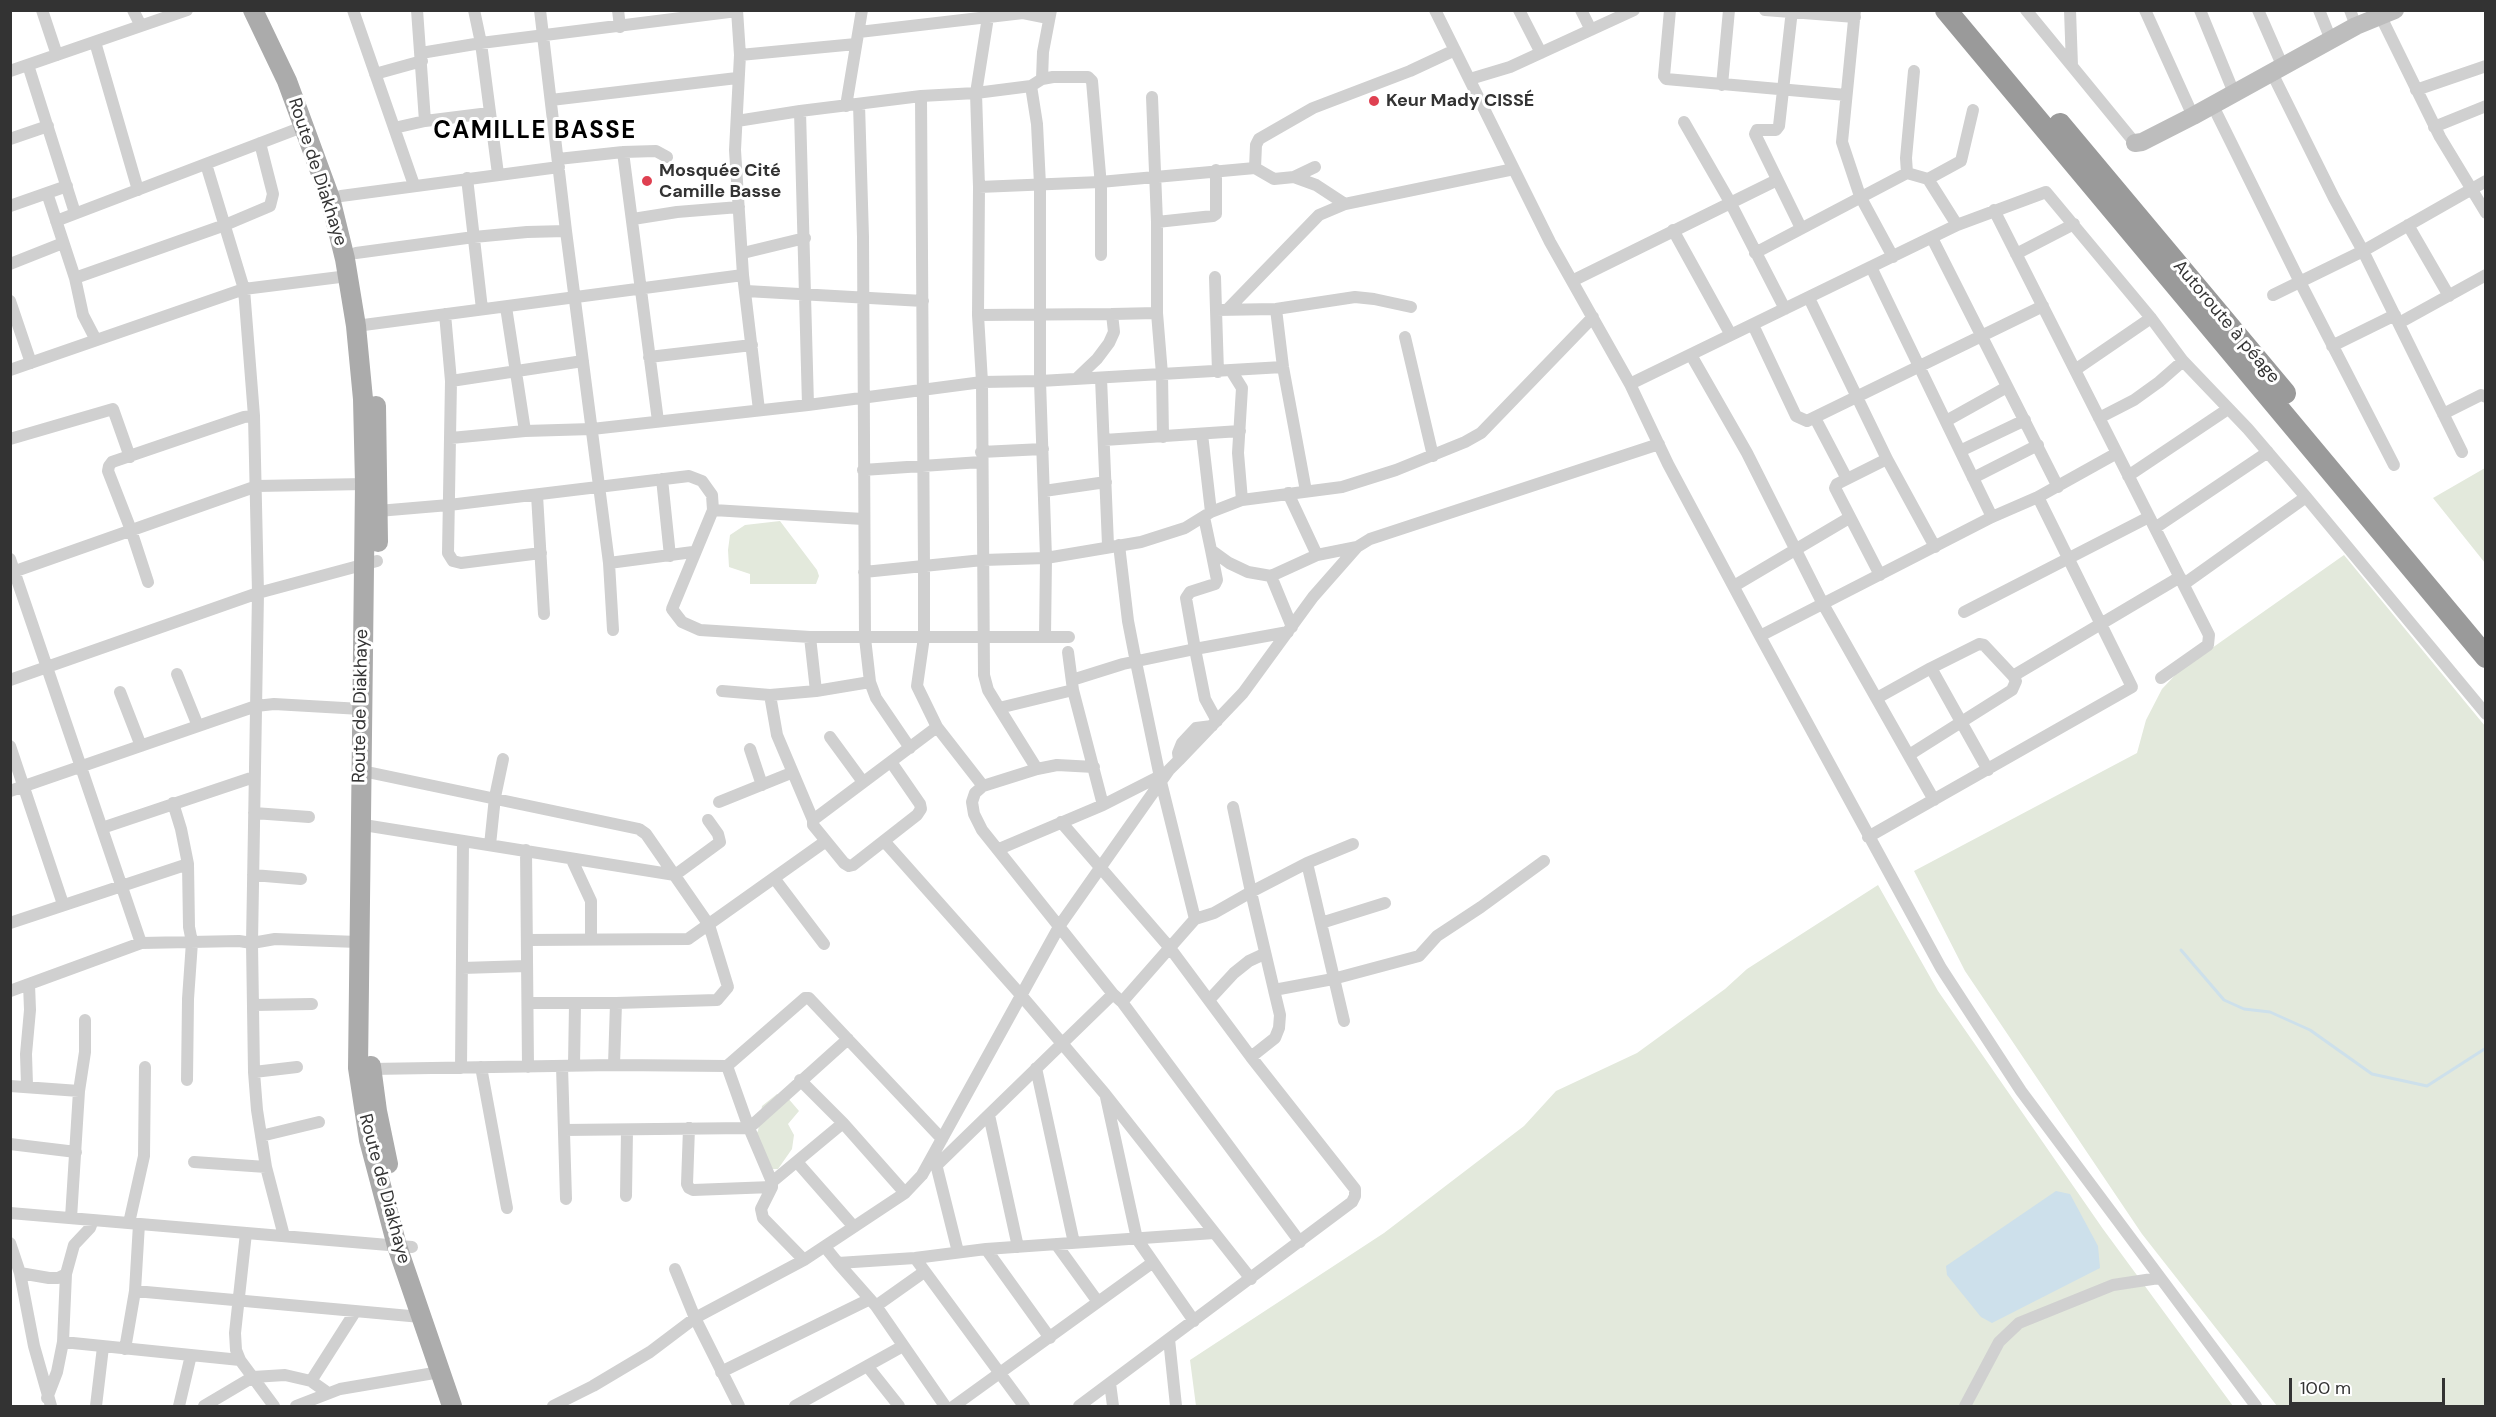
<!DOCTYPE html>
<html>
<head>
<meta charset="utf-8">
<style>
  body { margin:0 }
  #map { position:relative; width:2496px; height:1417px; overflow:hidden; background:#fff; font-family:"DM Sans",sans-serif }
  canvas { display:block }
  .frame { position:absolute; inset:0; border:12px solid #333; pointer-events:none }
  .scale { position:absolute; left:2289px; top:1378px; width:156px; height:27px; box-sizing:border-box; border:3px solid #333; border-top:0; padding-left:8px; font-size:18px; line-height:21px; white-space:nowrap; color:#333; -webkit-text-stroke:4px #fff; paint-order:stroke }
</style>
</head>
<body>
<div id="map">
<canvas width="2496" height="1417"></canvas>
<div class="frame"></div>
<div class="scale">100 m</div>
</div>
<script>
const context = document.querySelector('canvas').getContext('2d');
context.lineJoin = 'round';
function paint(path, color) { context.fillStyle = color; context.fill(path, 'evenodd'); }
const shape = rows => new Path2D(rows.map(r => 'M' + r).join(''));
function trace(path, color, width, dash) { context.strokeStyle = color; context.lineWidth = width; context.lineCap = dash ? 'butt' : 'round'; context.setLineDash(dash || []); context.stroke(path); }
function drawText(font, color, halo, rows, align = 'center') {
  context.font = font + ' "DM Sans",sans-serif'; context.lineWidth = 6; context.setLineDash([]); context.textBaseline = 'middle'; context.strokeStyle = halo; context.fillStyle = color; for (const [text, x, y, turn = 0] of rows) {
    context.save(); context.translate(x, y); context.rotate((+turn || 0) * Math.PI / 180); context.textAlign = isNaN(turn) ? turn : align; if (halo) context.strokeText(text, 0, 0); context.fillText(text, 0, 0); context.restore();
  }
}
const green = shape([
  [2485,468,2485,563,2433,498],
  [780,521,817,570,819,576,816,584,750,584,750,574,729,567,728,550,730,535,745,525],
  [2344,555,2485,726,2485,1406,2277,1406,2142,1234,1965,971,1914,871,2137,753,2146,720,2162,689,2178,672],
  [1878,885,1938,991,2103,1229,2233,1406,1196,1406,1190,1360,1384,1233,1524,1126,1556,1091,1637,1053,1725,989,1747,969],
  [777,1094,787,1097,799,1111,788,1124,794,1135,792,1149,778,1169,763,1169,751,1139,758,1131,762,1106]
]);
const water = shape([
  [2056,1191,2070,1194,2098,1246,2100,1268,1992,1323,1981,1317,1947,1275,1946,1266]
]);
const stream = shape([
  [2181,950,2224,1000,2244,1009,2270,1012,2310,1030,2372,1074,2427,1086,2486,1048]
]);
const street = shape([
  [42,10,57,55],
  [133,10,141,26],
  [353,10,414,185],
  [417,10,425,121],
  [474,10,481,43,498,174],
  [540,10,566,231,609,563,613,630],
  [618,10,620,27],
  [737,10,740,55,735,150,743,275,759,410],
  [1435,10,1550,242,1630,384,1668,464,1760,636,1941,968,2021,1091,2256,1406],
  [1519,10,1541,53],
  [1581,10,1591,30],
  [1670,10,1664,76,1666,79,1846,95],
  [1765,10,1855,17],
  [1792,10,1779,126,1776,130,1757,130,1755,134,1801,228],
  [1855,10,1842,142,1860,196,1893,257],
  [2026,10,2135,143],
  [2070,10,2072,66],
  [2145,10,2193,116],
  [2200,10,2234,93],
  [2258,10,2283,67],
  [2319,10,2331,40],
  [2350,10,2356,26],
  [2380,15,2440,137,2486,213],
  [988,17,976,93,979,187,978,315,982,382,984,675,988,690,999,708],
  [859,32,1023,13,1048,18],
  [95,42,138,190],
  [421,53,481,43,737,11],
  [740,55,856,44],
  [28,65,75,213],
  [10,71,187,10],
  [2272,73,2334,198,2363,251,2462,452],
  [375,74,422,61],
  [1042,79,1043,52,1051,10],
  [1470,79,1510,67,1634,10],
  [1722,85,1729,10],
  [1031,86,1037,124,1040,185,1040,381,1046,558,1045,637],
  [2416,90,2486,66],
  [921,96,924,567,924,637,917,686,937,727,983,786],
  [1152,97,1157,222,1157,313,1162,374,1163,437],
  [551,100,737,78],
  [859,104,863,237,865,638,870,682,876,698,910,748],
  [846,106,862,10],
  [2213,106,2300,282,2394,465],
  [800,111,808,405],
  [737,121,800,111,921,96,976,93,1031,86,1042,79,1053,77,1088,77,1092,81,1101,186,1101,255],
  [1684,122,1730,202,1785,309],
  [2434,127,2486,106],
  [394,128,425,121,489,113],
  [10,139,48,126],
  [623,152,658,421],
  [558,159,623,152,656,151,667,157],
  [206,164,244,289,254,416,258,593,252,943,254,1072,257,1110,266,1167,284,1236],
  [1255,168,1256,145,1259,139,1313,108,1410,71,1455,50],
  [1907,173,1906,158,1914,71],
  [1294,177,1316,185,1345,204],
  [467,178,482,309],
  [1928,179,1961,161,1973,110],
  [979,187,1100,182,1255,168,1274,179,1294,177,1315,167],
  [47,193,75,278,83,315,96,340],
  [341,196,559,167],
  [10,206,67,186],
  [1994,210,2209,635,2208,645,2161,678],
  [633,219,677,212,739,207],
  [56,221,305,126],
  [1157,222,1213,216,1216,214,1216,170],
  [2408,225,2449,296],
  [1673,230,1731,335],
  [1932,238,2058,487],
  [356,253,474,237,527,232,566,231],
  [743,253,805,238],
  [1755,253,1907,173,1928,179,1957,225],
  [2016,254,2074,224],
  [10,264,63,243],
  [1871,267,1992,517],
  [1215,277,1216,310],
  [75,278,225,225,270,206,273,194,260,143],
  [1572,281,1777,180],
  [746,291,923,301],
  [2273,295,2363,251,2486,181],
  [1809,298,1887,459,1935,547],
  [10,301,31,363],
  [506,307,525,431],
  [1276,309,1283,367,1306,491],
  [1227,310,1319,215,1345,204,1514,169],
  [445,314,451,381,448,553,453,561,461,563,541,553],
  [978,315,1112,314],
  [2399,323,2486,275],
  [1753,325,1796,416,1807,421,2043,306],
  [356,326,743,275],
  [1405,337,1433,456],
  [2332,346,2395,315],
  [1691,355,1747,453,1823,604,1934,800],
  [649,357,752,345],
  [10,370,244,289,348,276],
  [2075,370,2151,318],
  [1218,372,1216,310,1276,309,1355,297,1374,299,1411,307],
  [1232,372,1242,388,1238,453,1242,500],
  [1101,378,1108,545],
  [1076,379,1097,359,1109,343,1114,332,1112,314,1157,313],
  [451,381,583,361],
  [1630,384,1957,225,2046,192,2151,318,2183,361,2248,429,2306,497,2486,714],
  [2443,414,2481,395,2486,397],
  [1815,418,1847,479],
  [2099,418,2134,400,2159,382,2183,361],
  [1946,421,2007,387],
  [1202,434,1211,512],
  [451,438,525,431,592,429,808,405,982,382,1040,381,1283,367],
  [10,439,113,409,130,457],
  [1104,440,1240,431],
  [1960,451,2025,420],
  [981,452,1043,449],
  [863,470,981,462],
  [2128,476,2228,409],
  [1973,478,2038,445],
  [662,479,670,556],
  [1044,491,1106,482],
  [1288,493,1317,555],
  [537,495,544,614],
  [713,510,863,519],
  [378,511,449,505,689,476,702,481,712,495,713,510,672,609,682,622,700,630,810,637,816,691],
  [1204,517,1211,550],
  [2155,528,2268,452],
  [1119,545,1128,621,1136,662,1161,782,1195,919],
  [10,559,141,943],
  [609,563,693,552],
  [864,572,983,560,1046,558,1141,542,1185,528,1211,512,1242,500,1342,487,1396,470,1465,442,1481,433,1593,317],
  [10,573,257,486,365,484],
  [1880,575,1835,488,1837,484,1887,459],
  [1271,576,1292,627],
  [148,582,131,530,108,471,109,466,112,462,244,417,254,416],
  [2184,584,2306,497],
  [1734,586,1849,518],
  [1964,612,2149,517],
  [1288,632,1195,649,1186,598,1190,592,1215,584,1217,580,1211,550,1229,563,1248,572,1271,576,1317,555,1357,547],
  [1760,636,1992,517,2038,497,2117,453],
  [810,637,1069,637],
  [1068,652,1073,690,1103,805],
  [177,674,198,726],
  [10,680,258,593,377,561],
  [1072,680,1123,664,1195,649,1205,699,1217,721],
  [722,691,770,695,816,691,870,682],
  [120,692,141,746],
  [770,695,777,735,813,820,813,825,844,863,849,866,853,865,917,815,921,809,920,804,891,762],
  [1877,698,1931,668],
  [830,737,863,782],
  [10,746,63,904],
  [750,749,762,785],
  [1909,755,2012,690,2016,681,2013,676,2180,577],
  [1179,760,1243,693,1313,597,1357,547,1370,539,1659,444],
  [1094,767,1057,765,1037,769,983,786,975,793,972,802,974,814,982,830,1113,994,1122,1002,1300,1242],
  [1037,769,999,708,1073,690],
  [1988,770,1931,668,1979,644,1984,645,2013,676],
  [372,773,639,829,646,834,709,925,728,987,717,1000,616,1003,528,1003],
  [10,791,256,706,274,704,361,709],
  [719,802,791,773],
  [173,803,181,829,188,864,189,927,192,942,188,999,187,1080],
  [1233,807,1251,892,1307,863,1353,844],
  [254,813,309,817],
  [813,820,937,727],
  [1061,822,1170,948,1251,1057,1355,1189,1355,1196,1352,1202,1079,1406],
  [370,826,675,875,720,842,718,834,708,820],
  [102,828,254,777],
  [1868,837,2132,687,2038,497],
  [884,841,1020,994,1105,1094,1251,1279],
  [490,845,495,797,503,759],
  [999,849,1103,805,1160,776],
  [526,850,528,1067],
  [572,860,591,901,591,939],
  [1307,863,1344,1021],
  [253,875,301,879],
  [774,878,824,944],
  [10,923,188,864],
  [1321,923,1385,903],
  [527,940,688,939,826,841],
  [462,968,527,966],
  [10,991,141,943,239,941,252,943,275,939,358,942],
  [1209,1000,1234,973,1249,961,1264,954],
  [1122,1002,1195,919,1214,913,1251,892,1274,990,1333,979,1419,956,1437,936,1481,907,1544,861],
  [254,1005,312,1004],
  [1251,1057,1275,1038,1279,1028,1280,1015,1274,990],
  [574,1065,575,1004],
  [614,1065,616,1003],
  [562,1066,566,1199],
  [727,1066,749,1128,772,1182,772,1187,761,1209,763,1218,804,1260],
  [481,1067,507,1208],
  [461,1068,463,841],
  [1036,1068,1074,1243],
  [371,1069,614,1065,727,1066,805,998,809,998,942,1139],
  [254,1072,297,1067],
  [800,1080,843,1123,905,1193],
  [27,1085,26,1054,30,1010,29,984],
  [10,1086,79,1091],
  [1106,1097,1137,1239,1194,1321],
  [989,1115,1018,1247],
  [689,1128,687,1184,689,1188,693,1190,772,1187],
  [564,1130,749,1128,848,1039],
  [261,1136,319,1122],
  [10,1144,76,1152],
  [935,1160,958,1252],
  [194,1162,266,1167],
  [797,1162,854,1227],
  [937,1165,1113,994],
  [772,1182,843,1123],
  [626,1196,627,1130],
  [10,1213,412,1247],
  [71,1218,79,1091,85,1052,85,1020],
  [129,1223,144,1156,145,1067],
  [246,1233,235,1333,236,1350,240,1360,274,1406],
  [10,1243,20,1273,34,1346,51,1406],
  [1056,1244,1098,1302],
  [825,1247,838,1263,915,1258,986,1249,1214,1233],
  [986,1249,1050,1338],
  [915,1258,1024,1406],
  [838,1263,876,1306,945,1406],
  [675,1269,695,1318,739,1406],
  [20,1273,49,1278,58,1278,66,1274],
  [135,1291,421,1317],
  [876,1306,924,1272],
  [1169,1339,1176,1406],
  [63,1342,240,1360],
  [125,1349,135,1291,139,1224],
  [868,1367,899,1406],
  [721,1372,870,1299],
  [311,1381,355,1312],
  [1110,1383,1113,1406],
  [47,1398,57,1372,63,1342,66,1274,74,1245,90,1228,93,1220],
  [96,1406,103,1347],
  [179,1406,191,1355],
  [204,1406,253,1377,285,1375,311,1381,328,1393],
  [296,1406,340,1389,440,1372],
  [553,1406,593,1386,650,1352,695,1318,804,1260,905,1193,922,1175,1060,925,1169,770,1179,760,1178,753,1182,743,1196,728,1212,726],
  [795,1406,903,1346],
  [954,1406,1152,1263],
  [1965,1406,1999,1342,2019,1323,2113,1285,2159,1278]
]);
const secondary = shape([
  [2135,143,2142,142,2193,116,2356,26,2395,10]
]);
const primary = shape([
  [253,10,287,81,330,198,345,259,356,326,363,399,365,484,358,1068,369,1140,397,1246,452,1406],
  [376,406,378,542],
  [371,1066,377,1111,388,1164]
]);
const highway = shape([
  [1946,10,2486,657],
  [2060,124,2285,393]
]);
const markers = [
  [1374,101,6,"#df4051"],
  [647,181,6,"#df4051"]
];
const poiNames = [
  ["Keur Mady CISSÉ",1386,101],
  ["Mosquée Cité",659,171],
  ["Camille Basse",659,192]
];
const streetNames = [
  ["Route de Diakhaye",317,172,72],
  ["Autoroute à péage",2226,322,50],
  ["Route de Diakhaye",361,706,-89],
  ["Route de Diakhaye",384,1189,75]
];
const districtNames = [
  ["CAMILLE BASSE",535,132]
];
paint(green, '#e3e9dc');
paint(water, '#cde0eb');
trace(stream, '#cde0eb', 3);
trace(street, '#d0d0d0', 12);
trace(secondary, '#bdbdbd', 18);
trace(primary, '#ababab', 20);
trace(highway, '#9a9a9a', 22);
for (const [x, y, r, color] of markers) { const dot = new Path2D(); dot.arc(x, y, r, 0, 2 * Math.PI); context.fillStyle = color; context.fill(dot); trace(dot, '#fff', 2); }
drawText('bold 18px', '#333', '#fff', poiNames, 'left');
drawText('18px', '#333', '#fff', streetNames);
context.letterSpacing = '1.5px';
drawText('bold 24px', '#000', '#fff', districtNames);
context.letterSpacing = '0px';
</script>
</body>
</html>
